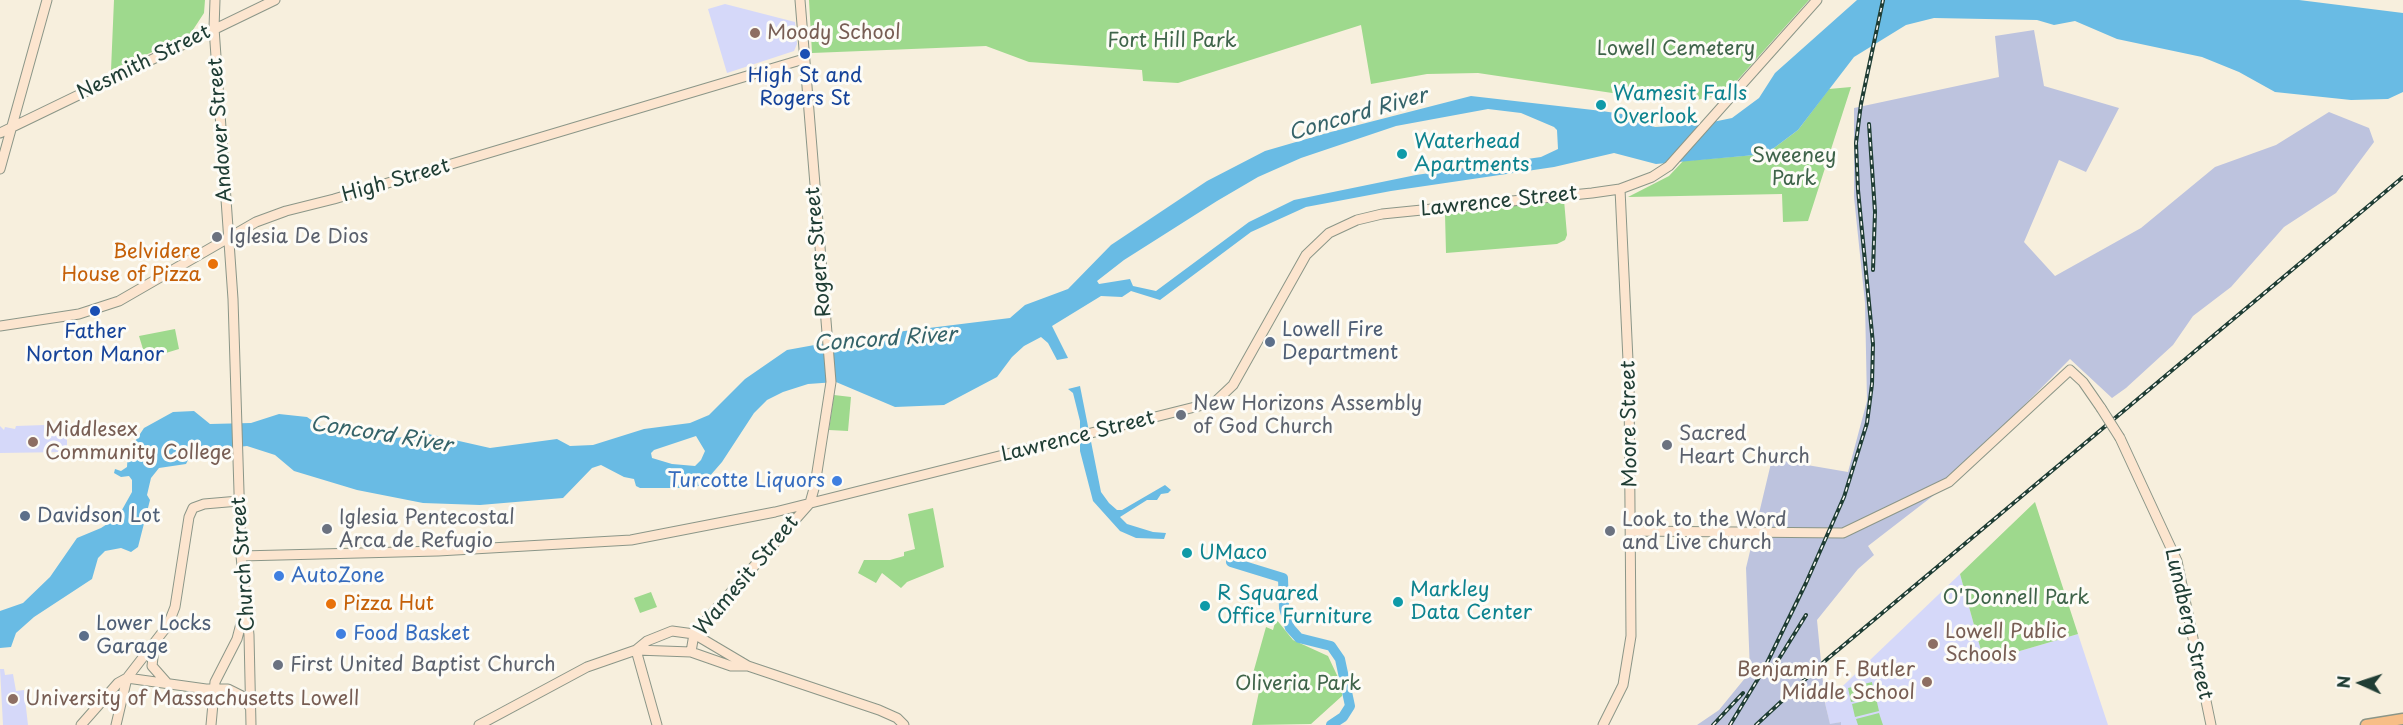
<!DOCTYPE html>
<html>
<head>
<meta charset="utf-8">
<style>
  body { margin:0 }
  #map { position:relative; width:2403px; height:725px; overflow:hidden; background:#f7efdd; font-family:"Playpen Sans",sans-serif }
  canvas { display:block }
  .north { position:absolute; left:2331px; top:653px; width:60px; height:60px; -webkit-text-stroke:4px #fdfcf7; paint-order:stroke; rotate:273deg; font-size:16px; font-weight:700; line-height:24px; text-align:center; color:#1f3d34 }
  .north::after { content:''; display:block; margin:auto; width:21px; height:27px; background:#1f3d34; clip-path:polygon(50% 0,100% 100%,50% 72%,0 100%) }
</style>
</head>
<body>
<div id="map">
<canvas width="2403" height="725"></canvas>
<div class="north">N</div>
</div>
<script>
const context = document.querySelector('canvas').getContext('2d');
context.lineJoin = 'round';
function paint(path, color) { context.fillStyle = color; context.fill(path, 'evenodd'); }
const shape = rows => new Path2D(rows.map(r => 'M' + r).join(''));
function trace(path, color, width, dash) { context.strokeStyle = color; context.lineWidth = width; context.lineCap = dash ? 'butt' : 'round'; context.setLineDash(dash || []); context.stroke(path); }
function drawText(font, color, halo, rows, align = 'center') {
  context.font = font + ' "Playpen Sans",sans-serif'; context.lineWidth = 6; context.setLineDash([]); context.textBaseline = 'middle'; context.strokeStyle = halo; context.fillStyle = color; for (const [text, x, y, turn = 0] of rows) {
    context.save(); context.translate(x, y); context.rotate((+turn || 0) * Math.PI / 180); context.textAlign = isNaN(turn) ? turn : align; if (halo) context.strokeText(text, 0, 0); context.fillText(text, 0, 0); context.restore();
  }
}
const built = shape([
  [725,4,795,22,797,44,794,51,727,73,708,9],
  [74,424,74,434,67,434,67,452,0,453,0,426,4,430,5,427,15,429,16,426],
  [1960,574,1982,654,1989,660,2078,634,2108,725,1841,725,1840,722,1830,725,1825,703],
  [0,669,4,669,5,675,13,674,16,691,24,690,28,725,3,725]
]);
const industrial = shape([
  [2034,30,2044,86,2119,108,2086,172,2059,160,2024,242,2055,276,2141,228,2215,167,2276,145,2329,112,2369,128,2374,142,2336,193,2284,227,2231,287,2193,316,2173,345,2126,388,2112,398,2070,359,1938,492,1868,546,1874,555,1858,569,1817,620,1825,703,1830,724,1841,722,1841,725,1697,725,1719,710,1750,672,1746,568,1772,459,1848,472,1867,401,1865,303,1854,197,1854,108,1999,77,1995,36]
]);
const green = shape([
  [114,0,205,0,204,13,189,36,111,70],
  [809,0,1809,0,1734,84,1712,97,1696,100,1619,94,1478,73,1427,74,1371,84,1361,25,1178,83,1143,81,1142,70,1029,62,986,46,812,53],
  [1851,87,1808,221,1783,222,1782,194,1628,197,1669,176,1683,161,1766,154,1798,130,1829,89],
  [1564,200,1567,235,1565,240,1557,244,1446,253,1445,214],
  [175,329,179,349,146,359,139,336],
  [834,395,851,397,848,431,829,430],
  [2035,502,2078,634,1989,660,1982,654,1960,574],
  [933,508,944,567,907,582,901,588,882,573,876,583,858,573,864,560,890,560,904,556,904,552,915,549,908,514],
  [651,592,657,607,640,613,634,598],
  [1276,619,1293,640,1328,656,1343,688,1342,696,1311,724,1252,725,1261,682,1252,677,1266,627,1273,630],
  [1872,682,1875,697,1851,702,1848,688],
  [1876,698,1879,711,1855,717,1852,704],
  [1879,713,1883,725,1858,725,1856,719]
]);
const water = shape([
  [1857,0,2299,0,2403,13,2403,92,2388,99,2351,100,2275,92,2239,72,2202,57,2117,39,2075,21,2054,25,2037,20,1934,18,1906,25,1854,57,1798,130,1766,154,1656,164,1614,153,1554,167,1391,191,1306,207,1251,232,1160,300,1131,291,1122,297,1101,296,1052,326,1068,358,1057,360,1048,343,1041,337,1024,346,1012,357,997,377,944,405,895,407,836,382,808,384,783,392,767,400,754,413,722,462,702,485,692,488,640,488,636,486,634,479,624,477,601,465,592,468,563,498,480,505,423,503,357,490,294,471,275,455,247,446,192,452,186,464,159,468,151,478,147,495,150,500,138,547,131,552,121,548,105,551,98,558,92,579,34,617,16,633,11,647,0,648,0,611,23,603,50,577,77,538,101,528,118,517,132,492,132,480,129,476,121,477,114,473,115,469,121,471,127,467,128,452,144,428,173,412,194,411,210,424,251,423,279,414,307,417,329,432,352,432,379,440,428,434,490,448,557,439,570,446,593,445,644,429,690,423,709,415,745,379,787,350,864,336,1010,318,1025,305,1068,289,1111,245,1207,181,1265,151,1327,133,1471,96,1602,111,1622,114,1630,119,1655,127,1703,124,1732,118,1759,98,1775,73],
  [1488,109,1521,113,1554,127,1557,130,1558,149,1541,157,1416,175,1294,200,1249,222,1156,291,1133,286,1130,279,1099,284,1097,281,1124,260,1217,201,1258,177,1301,158,1396,126],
  [696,436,705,451,701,460,695,466,672,464,652,458,651,453,654,450],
  [1080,386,1101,492,1109,503,1117,510,1122,510,1165,485,1171,490,1168,493,1161,494,1157,500,1147,500,1120,517,1127,524,1153,532,1166,533,1164,539,1136,538,1120,531,1093,501,1080,451,1080,421,1073,393,1068,389]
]);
const river = shape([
  [1231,562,1283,578,1284,608,1290,628,1299,638,1331,646,1340,659,1350,706,1343,717,1331,725]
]);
const secondary = shape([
  [215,0,214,28,233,299,241,556,249,635,251,725],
  [0,133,275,0],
  [0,169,47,0],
  [0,326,79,314,119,301,256,222,286,211,334,199,804,59],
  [2120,438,2177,561,2211,725],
  [1632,531,1843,533,1949,482,2070,370,2083,382,2101,408],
  [241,556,438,551,631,540,775,512,1215,402,1233,385,1306,255,1329,233,1357,220,1382,214,1592,193,1620,189,1652,177,1669,166,1817,0],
  [154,649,152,666,167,683],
  [636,650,691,652,731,666,748,666],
  [636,650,657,725],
  [691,652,694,634,810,503,815,485,831,382,800,0],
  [127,678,206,689,228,689,242,696,250,707],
  [81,725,118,683,127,678,168,625,175,607,189,517,193,508,204,504,239,501],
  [116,725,127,678],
  [211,725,215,682,237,639,243,616],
  [479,725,587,667,636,650,647,641,672,631,694,634,748,666,879,710,897,718,904,725],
  [1603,725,1623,685,1631,636,1629,382,1620,189]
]);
const primary = shape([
  [2366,725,2403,719]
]);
const rail = shape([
  [1869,124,1875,212,1873,270],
  [1772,670,1806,615],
  [1713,725,1743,693],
  [1730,725,1764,669,1806,583,1844,497,1867,423,1872,384,1873,344,1858,190,1856,143,1861,104,1883,0],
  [1756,725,1826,660,2403,177]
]);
const secondaryBridge = shape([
  [2101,408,2120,438]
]);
const markers = [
  [755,33,6,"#8d6e63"],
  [805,54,6,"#1a4fb4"],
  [1601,105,6,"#0f9aa8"],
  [1402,154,6,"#0f9aa8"],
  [217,237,6,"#6b7280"],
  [213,264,6,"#e8710a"],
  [95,311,6,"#1a4fb4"],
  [1270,342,6,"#5c6f8a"],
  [1181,415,6,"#6b7280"],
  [33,442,6,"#8d6e63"],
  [1667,445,6,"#6b7280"],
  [837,481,6,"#3f7fe0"],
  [25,516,6,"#5c6f8a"],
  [327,529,6,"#6b7280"],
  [1610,531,6,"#6b7280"],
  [1187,553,6,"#0f9aa8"],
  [279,576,6,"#3f7fe0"],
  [1398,602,6,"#0f9aa8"],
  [331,604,6,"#e8710a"],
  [1205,606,6,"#0f9aa8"],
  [341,634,6,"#3f7fe0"],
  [84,636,6,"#5c6f8a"],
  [1933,644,6,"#8d6e63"],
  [278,665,6,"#6b7280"],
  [1927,682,6,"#8d6e63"],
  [13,699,6,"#8d6e63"]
];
const educationNames = [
  ["Moody School",767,33],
  ["Middlesex",45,430],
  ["Community College",45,453],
  ["Lowell Public",1945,632],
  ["Schools",1945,655],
  ["Benjamin F. Butler",1915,670,"right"],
  ["Middle School",1915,693,"right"],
  ["University of Massachusetts Lowell",25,699]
];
const parkNames = [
  ["Fort Hill Park",1172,41],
  ["Lowell Cemetery",1676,49],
  ["Sweeney",1794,156],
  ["Park",1794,179],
  ["O'Donnell Park",2016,598],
  ["Oliveria Park",1298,684]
];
const streetNames = [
  ["Nesmith Street",144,63,-26],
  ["Andover Street",221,130,-94],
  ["High Street",396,181,-16],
  ["Lawrence Street",1499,202,-6],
  ["Rogers Street",819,252,-95],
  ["Moore Street",1630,424,-91],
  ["Lawrence Street",1078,437,-14],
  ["Church Street",244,564,-94],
  ["Wamesit Street",747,576,-50],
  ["Lundberg Street",2188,624,77]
];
const transitNames = [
  ["High St and",805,76],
  ["Rogers St",805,99],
  ["Father",95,332],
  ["Norton Manor",95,355]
];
const cultureNames = [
  ["Wamesit Falls",1613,94],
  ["Overlook",1613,117],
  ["Waterhead",1414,142],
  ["Apartments",1414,165],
  ["UMaco",1199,553],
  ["Markley",1410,590],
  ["Data Center",1410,613],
  ["R Squared",1217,594],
  ["Office Furniture",1217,617]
];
const worshipNames = [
  ["Iglesia De Dios",229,237],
  ["New Horizons Assembly",1193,404],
  ["of God Church",1193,427],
  ["Sacred",1679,434],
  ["Heart Church",1679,457],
  ["Iglesia Pentecostal",339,518],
  ["Arca de Refugio",339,541],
  ["Look to the Word",1622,520],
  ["and Live church",1622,543],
  ["First United Baptist Church",290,665]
];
const foodNames = [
  ["Belvidere",201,252],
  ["House of Pizza",201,275],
  ["Pizza Hut",343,604,"left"]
];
const serviceNames = [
  ["Lowell Fire",1282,330],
  ["Department",1282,353],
  ["Davidson Lot",37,516],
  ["Lower Locks",96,624],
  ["Garage",96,647]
];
const shopNames = [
  ["Turcotte Liquors",825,481,"right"],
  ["AutoZone",291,576],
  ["Food Basket",353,634]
];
const waterNames = [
  ["Concord River",1358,115,-16],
  ["Concord River",885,340,-4],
  ["Concord River",381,435,9]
];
paint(built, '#d5d8f9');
paint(industrial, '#bdc3de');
paint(green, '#9ed98d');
paint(water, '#69bbe4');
trace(river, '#69bbe4', 10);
trace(secondary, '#8b9688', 11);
trace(primary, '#8b9688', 13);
trace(secondary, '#fce5cf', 9);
trace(primary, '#f7be87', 10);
trace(rail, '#1f3d34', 4);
trace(rail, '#fdfcf7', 1.5, [4.5]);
trace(secondaryBridge, '#8b9688', 11, []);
trace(secondaryBridge, '#fce5cf', 9);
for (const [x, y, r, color] of markers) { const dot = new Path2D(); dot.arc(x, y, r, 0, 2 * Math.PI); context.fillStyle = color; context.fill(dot); trace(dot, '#fdfcf7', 2); }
drawText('20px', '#785e54', '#fdfcf7', educationNames, 'left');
drawText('20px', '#3f644a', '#fdfcf7', parkNames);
drawText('20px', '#1f3d34', '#fdfcf7', streetNames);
drawText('20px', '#164399', '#fdfcf7', transitNames);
drawText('20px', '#0d838f', '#fdfcf7', cultureNames, 'left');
drawText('20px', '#5b616d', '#fdfcf7', worshipNames, 'left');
drawText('20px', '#c56008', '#fdfcf7', foodNames, 'right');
drawText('20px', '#4e5e75', '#fdfcf7', serviceNames, 'left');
drawText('20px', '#366cbe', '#fdfcf7', shopNames, 'left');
drawText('italic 21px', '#356369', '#fdfcf7', waterNames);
</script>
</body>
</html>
